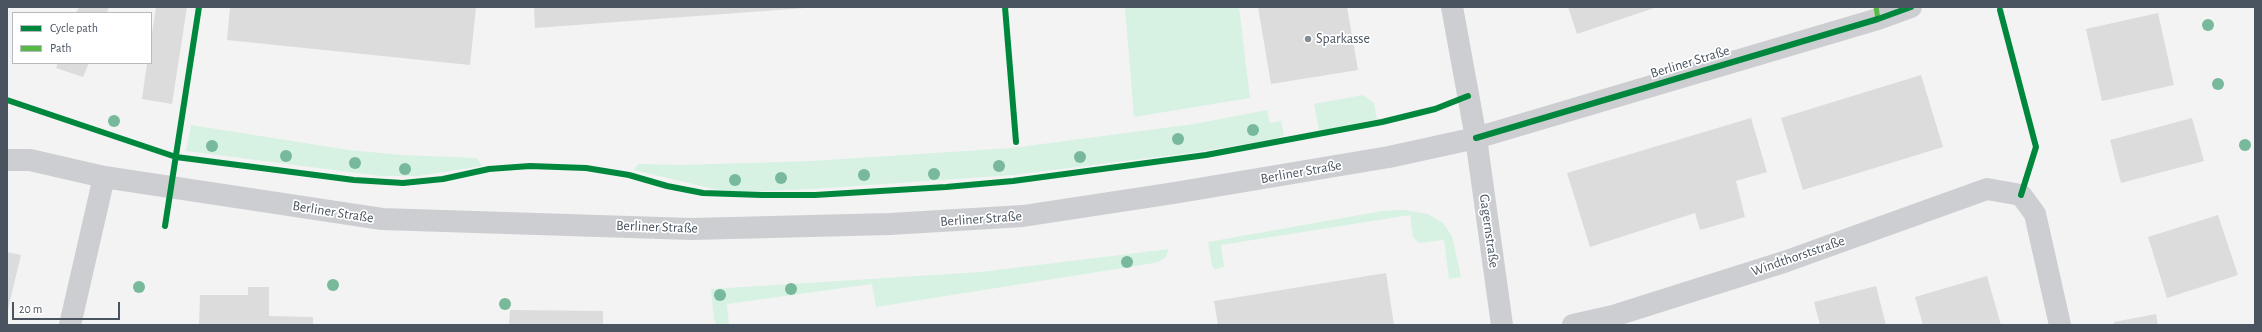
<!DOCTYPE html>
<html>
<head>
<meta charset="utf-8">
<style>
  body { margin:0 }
  #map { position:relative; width:2262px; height:332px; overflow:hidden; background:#f3f3f3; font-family:"Alegreya Sans",sans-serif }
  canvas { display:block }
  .frame { position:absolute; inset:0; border:8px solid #495460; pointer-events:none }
  .legend { position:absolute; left:12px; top:12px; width:140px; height:52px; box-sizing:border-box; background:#fff; border:1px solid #b6bbbf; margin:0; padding:5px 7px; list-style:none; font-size:12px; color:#495460 }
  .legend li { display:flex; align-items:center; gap:8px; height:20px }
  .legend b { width:20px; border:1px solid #b6bbbf }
  .scale { position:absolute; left:12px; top:302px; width:108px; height:18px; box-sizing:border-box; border:2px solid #495460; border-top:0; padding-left:5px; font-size:12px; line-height:14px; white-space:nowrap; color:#495460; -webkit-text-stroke:3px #fff; paint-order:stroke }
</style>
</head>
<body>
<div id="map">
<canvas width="2262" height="332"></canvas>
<div class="frame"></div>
<ul class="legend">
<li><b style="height:5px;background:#00873e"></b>Cycle path</li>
<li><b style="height:5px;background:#58b947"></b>Path</li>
</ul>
<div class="scale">20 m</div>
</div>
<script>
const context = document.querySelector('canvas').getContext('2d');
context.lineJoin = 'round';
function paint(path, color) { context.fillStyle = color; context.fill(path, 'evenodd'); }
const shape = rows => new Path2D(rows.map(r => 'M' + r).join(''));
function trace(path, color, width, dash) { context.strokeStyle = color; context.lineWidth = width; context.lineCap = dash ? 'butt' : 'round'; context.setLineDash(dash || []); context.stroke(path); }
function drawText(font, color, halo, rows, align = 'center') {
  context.font = font + ' "Alegreya Sans",sans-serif'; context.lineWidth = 3.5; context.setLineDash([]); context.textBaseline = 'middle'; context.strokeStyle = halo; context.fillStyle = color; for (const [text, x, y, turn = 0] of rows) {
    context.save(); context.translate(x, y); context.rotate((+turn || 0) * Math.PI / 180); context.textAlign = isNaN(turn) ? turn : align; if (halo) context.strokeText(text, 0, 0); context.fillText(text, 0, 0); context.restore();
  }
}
const green = shape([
  [1125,7,1239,7,1250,98,1134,117],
  [1363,95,1374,103,1377,119,1319,131,1314,104],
  [1267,110,1270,123,1281,121,1284,135,1274,139,1197,152,1013,175,813,189,741,192,714,189,634,170,638,164,683,165,811,161,1012,148,1194,124],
  [191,125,349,150,402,155,477,158,482,166,418,176,381,176,186,151],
  [1405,210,1428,214,1443,223,1452,236,1461,277,1449,279,1444,240,1419,243,1413,237,1410,215,1221,245,1224,267,1215,269,1212,266,1208,242,1382,211],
  [1169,249,1166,257,1158,262,1148,264,876,307,872,284,727,304,729,325,717,325,714,319,711,289,981,272]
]);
const building = shape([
  [79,7,109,7,107,13,76,13],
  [156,7,187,7,172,104,142,99,147,63,151,63,151,40],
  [230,7,476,7,470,65,227,40],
  [534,7,804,7,805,8,535,28],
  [1258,7,1347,7,1358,70,1271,84],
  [1568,7,1657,7,1577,34],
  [2158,13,2174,85,2102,101,2086,29],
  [58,63,89,63,83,77,56,68],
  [1921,75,1943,147,1803,190,1781,118],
  [1751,118,1767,172,1736,181,1745,217,1700,230,1695,213,1590,247,1567,173],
  [2192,118,2204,161,2121,183,2110,140],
  [2218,215,2238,275,2167,298,2148,237],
  [7,252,21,255,8,309,7,309],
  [1386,273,1394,325,1218,325,1214,301],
  [1987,276,2001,325,1923,325,1915,297],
  [1876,286,1886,325,1820,325,1814,302],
  [248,287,269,287,269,316,313,317,313,325,199,325,200,295,248,295],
  [510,310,603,311,603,325,509,325],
  [2156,314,2158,325,2114,325,2114,322]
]);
const minor = shape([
  [1452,7,1476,138,1502,325],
  [7,160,30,160,104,177,382,219,692,229,890,224,1023,216,1174,193,1389,157,1476,138,1878,19,1911,7],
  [70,325,104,177],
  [1573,325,1613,316,1784,262,1987,189,2021,195,2035,214,2060,325]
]);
const quiet = shape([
  [1876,7,1878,19]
]);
const cycleway = shape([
  [1005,7,1016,142],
  [2000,10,2036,147,2021,195],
  [7,100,176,157,354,180,403,183,443,179,489,169,530,166,586,168,629,175,667,186,703,193,762,195,815,195,946,187,1013,181,1206,155,1382,122,1435,109,1468,96],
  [1476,138,1878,19,1911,7],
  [165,226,199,7]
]);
const trees = [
  [2208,25],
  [2218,84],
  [114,121],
  [1253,130],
  [1178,139],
  [2245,145],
  [212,146],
  [286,156],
  [1080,157],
  [355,163],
  [999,166],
  [405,169],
  [934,174],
  [864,175],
  [781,178],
  [735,180],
  [1127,262],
  [333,285],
  [139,287],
  [791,289],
  [720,295],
  [505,304]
];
const markers = [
  [1308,39,4,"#848c93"]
];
const poiNames = [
  ["Sparkasse",1316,39]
];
const streetNames = [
  ["Berliner Straße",1690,62,-17],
  ["Berliner Straße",1301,172,-10],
  ["Berliner Straße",333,212,9],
  ["Berliner Straße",981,219,-4],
  ["Berliner Straße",657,227,2],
  ["Gagernstraße",1489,231,82],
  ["Windthorststraße",1798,256,-19]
];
paint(green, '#d7f2e3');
paint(building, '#dcdcdd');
trace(minor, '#ccced1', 22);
trace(quiet, '#58b947', 5, [10, 5]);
trace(cycleway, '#00873e', 6);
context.fillStyle = '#78b89b';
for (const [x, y] of trees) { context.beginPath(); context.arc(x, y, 6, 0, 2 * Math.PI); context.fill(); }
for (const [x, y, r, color] of markers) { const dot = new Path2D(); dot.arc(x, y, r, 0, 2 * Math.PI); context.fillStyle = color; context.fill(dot); trace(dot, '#fff', 1.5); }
drawText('14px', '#495460', '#fff', poiNames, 'left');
drawText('14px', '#495460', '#fff', streetNames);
</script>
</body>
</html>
